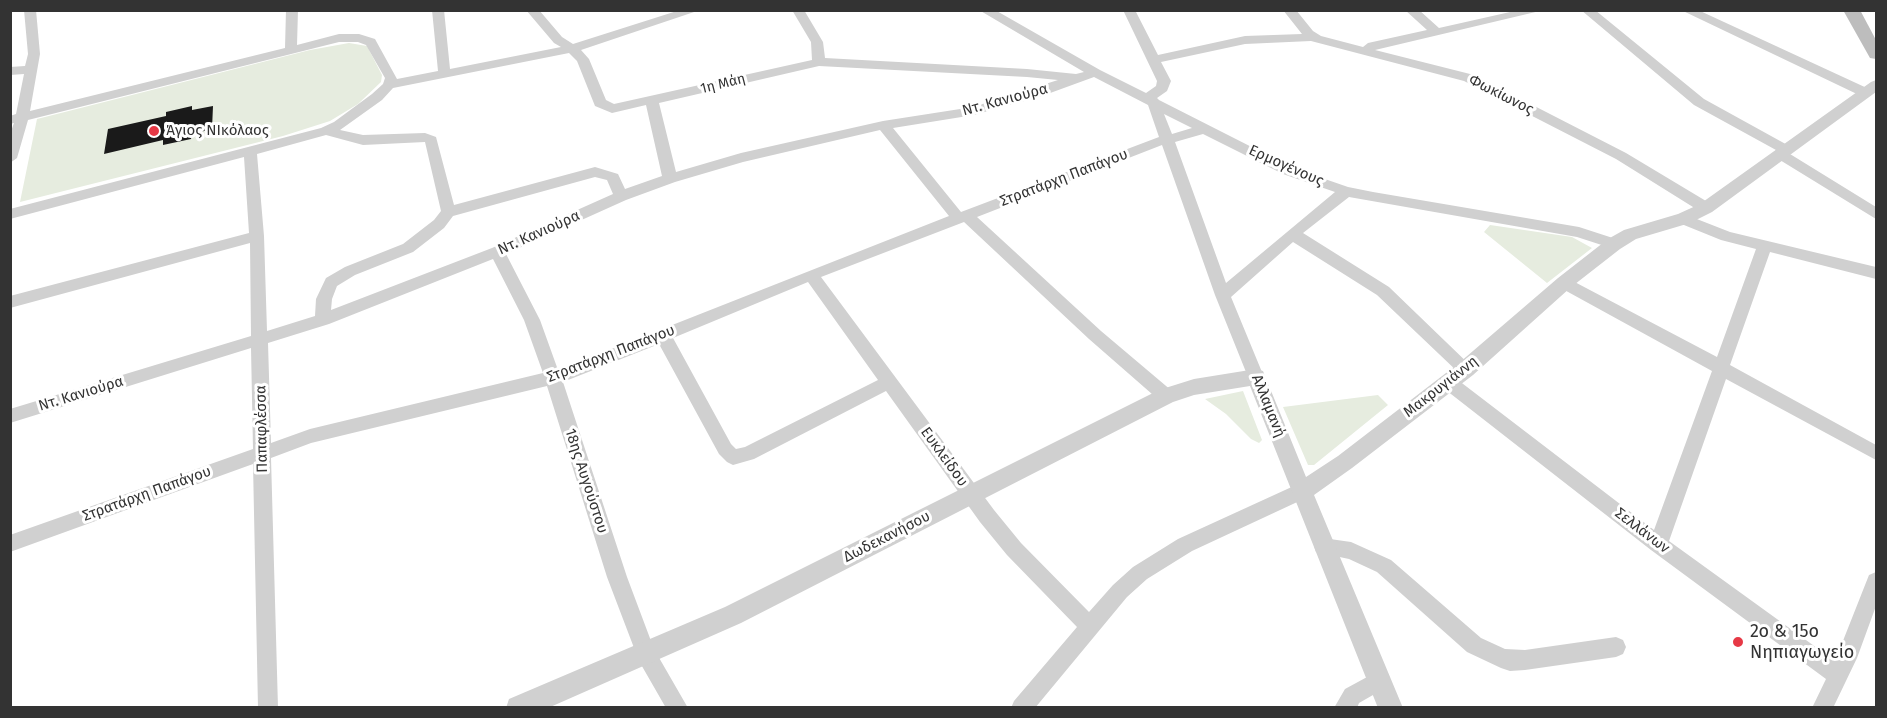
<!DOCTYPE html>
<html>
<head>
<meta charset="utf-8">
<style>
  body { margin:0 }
  #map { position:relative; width:1887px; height:718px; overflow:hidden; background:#fff; font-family:"Fira Sans",sans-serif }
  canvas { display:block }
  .frame { position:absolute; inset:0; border:12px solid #333; pointer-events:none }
</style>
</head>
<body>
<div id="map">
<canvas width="1887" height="718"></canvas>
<div class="frame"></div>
</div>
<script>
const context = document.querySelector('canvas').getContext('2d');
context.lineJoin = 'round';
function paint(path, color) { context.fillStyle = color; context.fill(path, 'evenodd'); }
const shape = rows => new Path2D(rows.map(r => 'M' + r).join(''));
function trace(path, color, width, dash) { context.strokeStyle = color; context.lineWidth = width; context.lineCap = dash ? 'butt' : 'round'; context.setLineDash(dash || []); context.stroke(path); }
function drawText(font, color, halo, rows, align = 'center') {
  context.font = font + ' "Fira Sans",sans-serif'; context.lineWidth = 6; context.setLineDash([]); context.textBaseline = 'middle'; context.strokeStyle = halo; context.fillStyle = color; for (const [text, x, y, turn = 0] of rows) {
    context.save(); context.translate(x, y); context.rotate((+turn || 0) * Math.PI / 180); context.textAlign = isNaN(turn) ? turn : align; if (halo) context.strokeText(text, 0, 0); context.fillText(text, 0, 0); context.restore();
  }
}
const green = shape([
  [349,43,367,46,382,75,381,82,358,104,330,121,283,136,20,202,37,119,310,50],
  [1490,225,1572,237,1592,248,1547,283,1484,232],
  [1243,391,1262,440,1259,443,1251,439,1226,414,1205,399],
  [1378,395,1388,405,1314,465,1308,465,1283,407]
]);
const building = shape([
  [192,106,192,110,213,106,212,129,192,134,191,139,163,145,163,140,104,154,108,129,166,116,166,112]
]);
const minor = shape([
  [24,10,36,10,40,54,30,111,285,48,286,10,298,10,297,45,339,34,359,34,375,39,397,79,438,71,432,10,444,10,450,69,561,47,554,43,526,10,539,10,562,37,573,44,680,10,700,10,581,50,589,59,606,100,614,104,812,60,811,42,792,10,804,10,823,42,825,58,1027,69,1076,74,1084,72,979,10,995,10,1100,70,1146,93,1156,86,1157,81,1123,10,1135,10,1158,55,1245,36,1302,34,1283,10,1296,10,1313,31,1321,36,1363,47,1368,43,1427,30,1405,10,1419,10,1439,28,1519,10,1544,10,1375,50,1474,75,1626,153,1711,204,1713,208,1706,213,1701,212,1616,159,1464,81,1311,41,1245,44,1161,62,1171,81,1167,91,1157,98,1159,100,1293,168,1348,187,1373,192,1579,227,1619,240,1622,244,1619,248,1614,249,1577,237,1349,197,1303,233,1389,287,1474,369,1472,374,1466,376,1460,374,1377,295,1293,242,1231,297,1264,377,1262,382,1256,384,1250,382,1248,377,1215,295,1162,145,977,217,1101,331,1172,391,1174,396,1172,401,1166,403,1160,401,1089,339,964,222,821,277,994,510,1021,543,1089,612,1113,585,1133,567,1178,539,1296,485,1302,483,1308,485,1311,491,1308,497,1192,551,1147,579,1127,597,1035,708,1011,708,1014,701,1077,627,1007,555,980,522,886,391,754,459,733,465,727,462,719,454,659,344,563,382,627,577,654,649,688,708,666,708,639,661,607,577,547,386,311,443,271,458,278,708,258,708,253,464,10,552,10,535,253,449,251,348,10,423,10,409,251,336,250,243,10,308,10,296,249,233,244,157,10,219,10,209,321,128,334,122,372,94,383,84,385,78,366,45,358,42,339,42,28,120,17,158,10,163,10,134,14,123,10,124,10,116,16,114,24,74,10,75,10,67,25,66,28,54,24,10],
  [569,53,577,61,595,106,612,113,646,105,662,176,625,189,618,174,595,167,454,205,436,137,425,133,363,135,340,130,382,100,393,88,569,53],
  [819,66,1027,77,1058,80,973,107,883,121,741,153,676,172,659,103,819,66],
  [1094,77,1148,105,1159,137,961,212,893,128,974,115,1042,96,1094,77],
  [1164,114,1192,128,1172,134,1164,114],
  [880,130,949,216,558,370,540,320,506,254,626,200,675,182,743,162,880,130],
  [1203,134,1283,174,1335,192,1226,283,1175,142,1203,134],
  [326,135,363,145,425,142,441,211,434,220,403,244,345,267,326,278,316,299,315,316,267,331,264,236,257,154,326,135],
  [595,177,607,180,613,194,492,248,331,310,332,299,337,286,355,275,413,252,444,228,453,216,595,177],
  [493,259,524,320,543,373,310,429,271,443,268,343,329,324,493,259],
  [808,282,878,380,745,447,736,449,731,444,673,338,808,282],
  [1581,10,1595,10,1704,99,1791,147,1793,150,1790,154,1876,207,1876,219,1775,157,1773,154,1776,150,1694,105,1581,10],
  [1681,10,1698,10,1869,89,1871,92,1864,96,1859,95,1681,10],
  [1684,214,1730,232,1876,267,1876,279,1770,252,1730,365,1876,445,1876,460,1726,379,1669,541,1835,661,1869,575,1876,572,1876,606,1857,658,1833,708,1812,708,1826,679,1651,550,1442,387,1440,382,1442,377,1448,375,1454,377,1654,530,1712,371,1559,287,1556,283,1559,279,1564,277,1569,279,1717,357,1756,249,1721,240,1679,223,1677,219,1679,215,1684,214],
  [1323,538,1351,542,1391,560,1481,638,1505,649,1525,650,1616,637,1623,640,1626,647,1623,654,1616,657,1525,670,1510,671,1501,668,1467,652,1377,572,1349,559,1316,552,1314,546,1316,540,1323,538],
  [1380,670,1387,673,1390,680,1387,687,1359,703,1357,708,1334,708,1345,689,1380,670]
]);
const tertiary = shape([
  [1876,80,1876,92,1712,212,1690,223,1636,239,1620,249,1570,288,1473,375,1352,468,1314,495,1403,708,1378,708,1250,386,1194,395,1173,402,741,623,548,708,506,708,509,699,725,607,1159,390,1194,379,1256,369,1263,371,1306,477,1338,456,1459,363,1558,278,1608,239,1624,230,1678,214,1700,204,1871,82,1876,80]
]);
const secondary = shape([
  [1843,10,1860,10,1876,40,1876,59,1870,58,1843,10]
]);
const markers = [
  [154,131,6,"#e63946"],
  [1738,642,6,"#e63946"]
];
const farStreetnames = [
  ["1η Μάη",723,84,-14]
];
const streetNames = [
  ["Φωκίωνος",1501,95,27],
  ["Ντ. Κανιούρα",1005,100,-15],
  ["Ερμογένους",1286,166,24],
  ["Στρατάρχη Παπάγου",1064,178,-21],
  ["Ντ. Κανιούρα",539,233,-24],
  ["Στρατάρχη Παπάγου",611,354,-21],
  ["Μακρυγιάννη",1441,387,-38],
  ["Ντ. Κανιούρα",81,394,-17],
  ["Αλλαμανή",1268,406,68],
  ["Παπαφλέσσα",262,429,-91],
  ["Ευκλείδου",944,457,54],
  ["18ης Αυγούστου",586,481,72],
  ["Στρατάρχη Παπάγου",147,494,-20],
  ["Σελλάνων",1642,531,37],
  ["Δωδεκανήσου",887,537,-27]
];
const poiNames = [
  ["Άγιος ΝΙκόλαος",166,131]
];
const nearPoinames = [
  ["2ο & 15ο",1750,632],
  ["Νηπιαγωγείο",1750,653]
];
paint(green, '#e6ecdf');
paint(building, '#1a1a1a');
paint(minor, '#d0d0d0');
paint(tertiary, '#d0d0d0');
paint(secondary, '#bdbdbd');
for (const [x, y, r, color] of markers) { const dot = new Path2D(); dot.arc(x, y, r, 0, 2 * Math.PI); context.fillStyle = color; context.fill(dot); trace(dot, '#fff', 2); }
drawText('14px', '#333', '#fff', farStreetnames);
drawText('15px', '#333', '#fff', streetNames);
drawText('15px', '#333', '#fff', poiNames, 'left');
drawText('18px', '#333', '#fff', nearPoinames, 'left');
</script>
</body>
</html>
